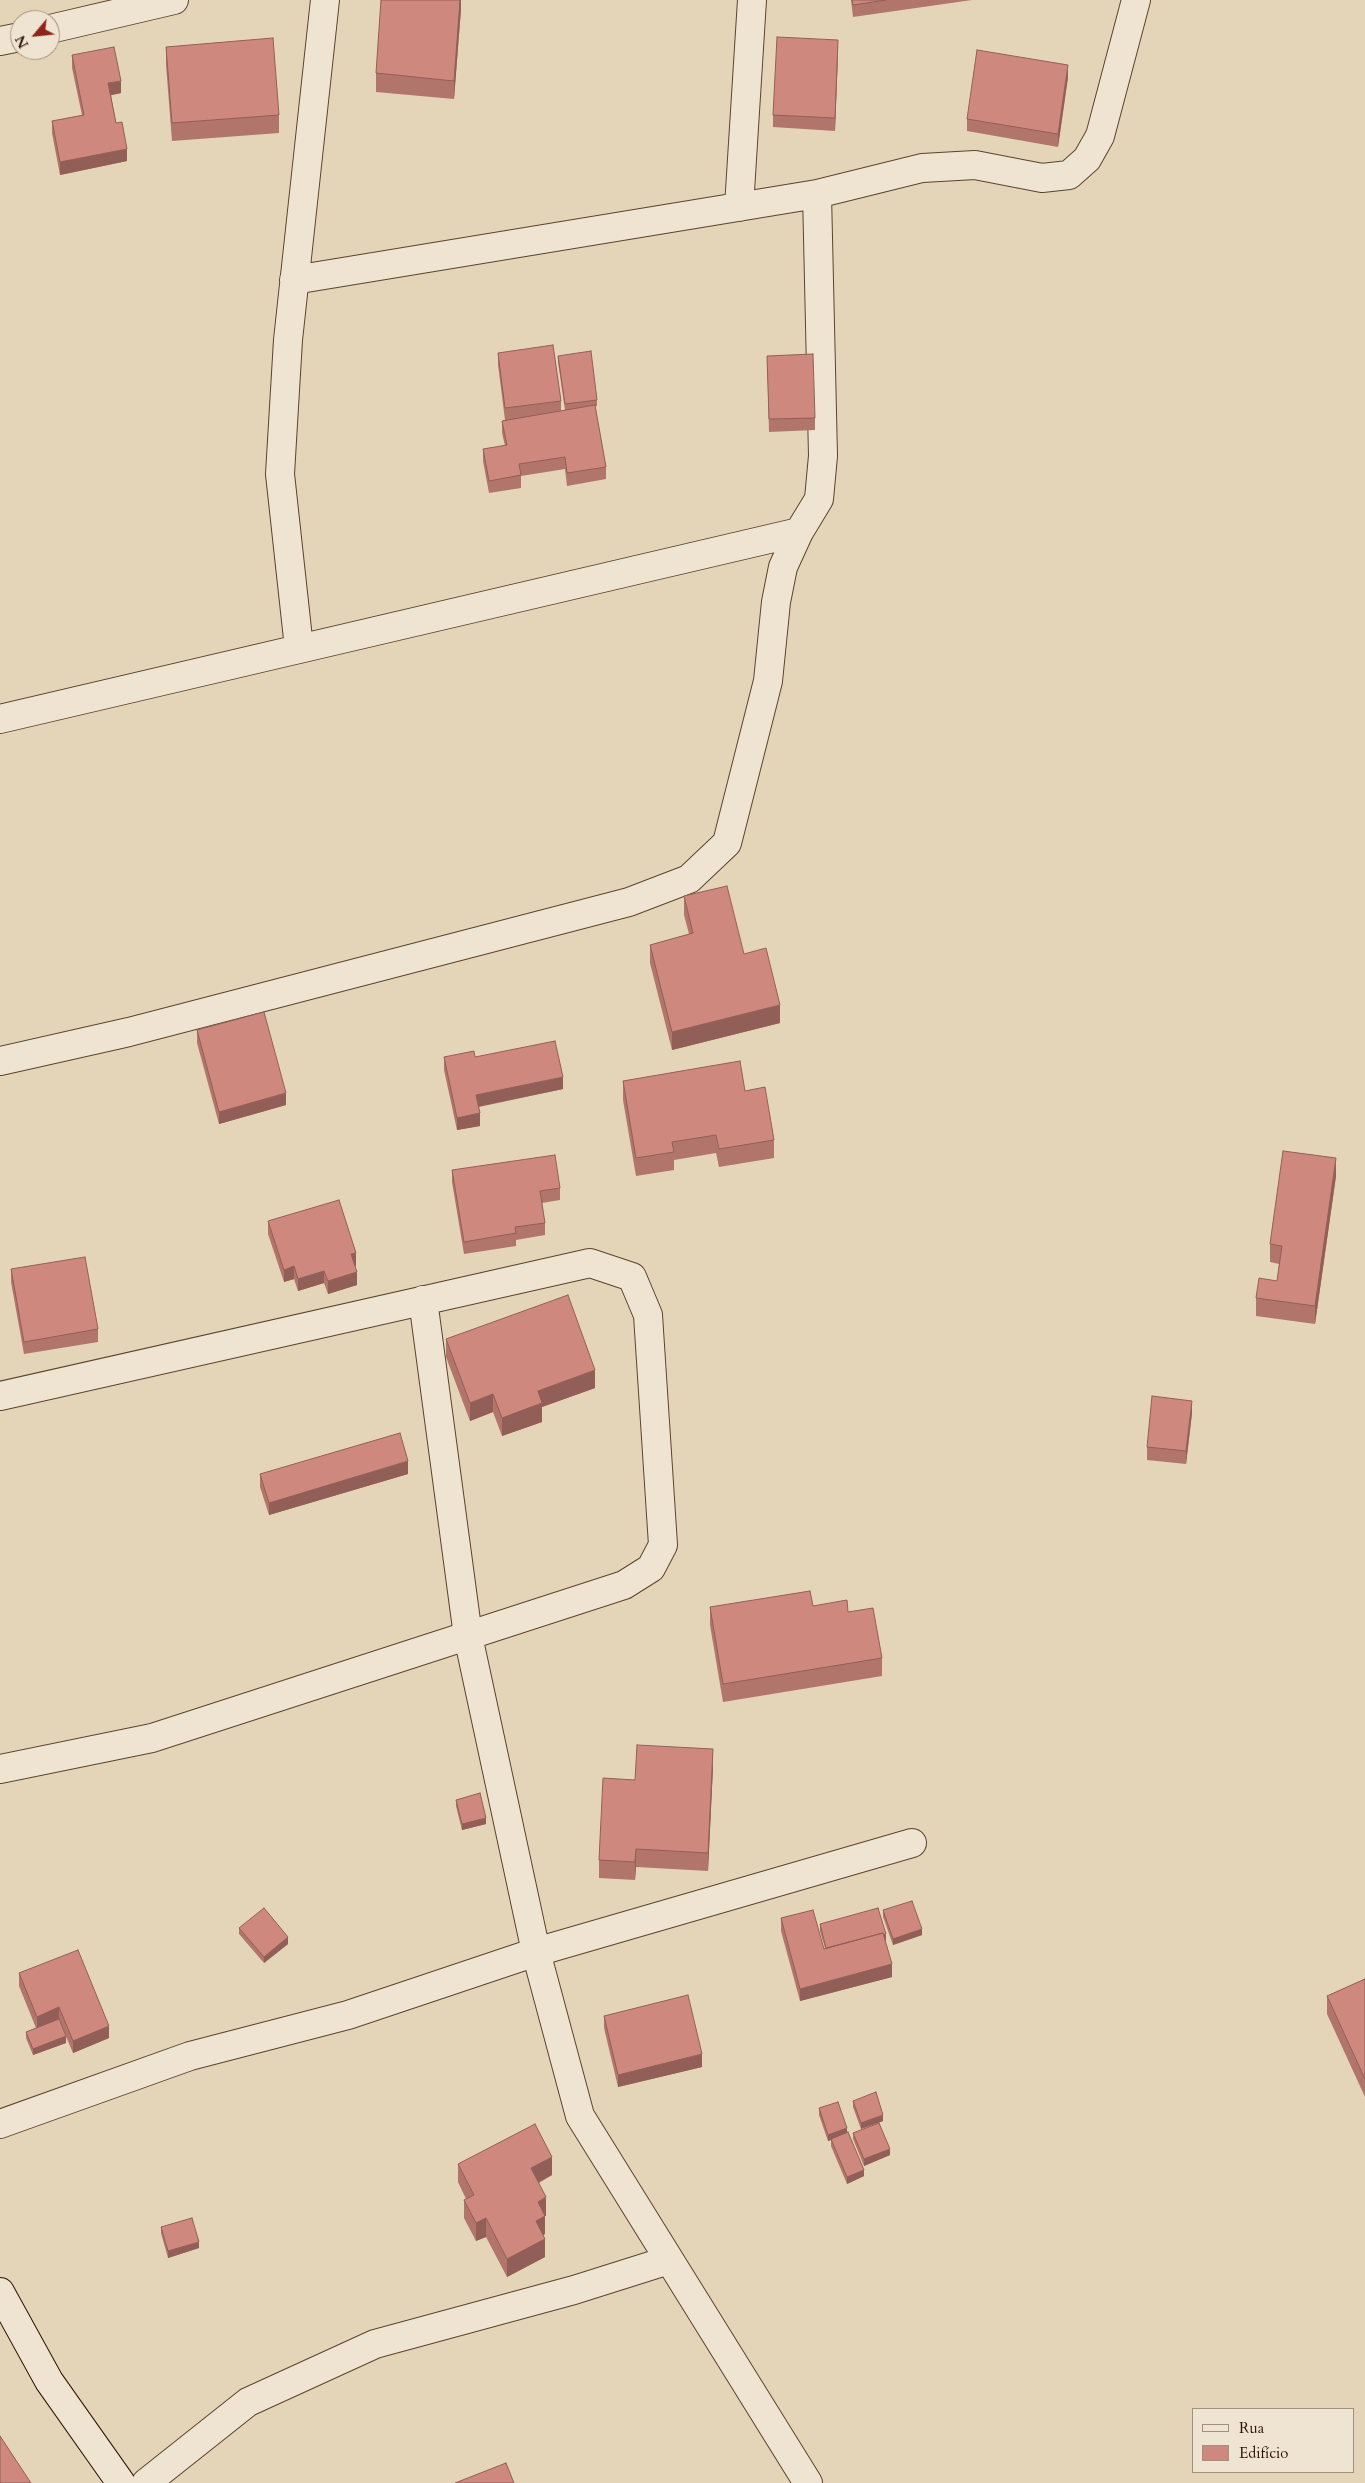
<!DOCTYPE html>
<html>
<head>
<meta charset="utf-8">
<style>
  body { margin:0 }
  #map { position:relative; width:1365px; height:2483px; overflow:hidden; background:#e5d5b8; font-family:Cardo,serif }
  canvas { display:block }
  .legend { position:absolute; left:1192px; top:2408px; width:162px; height:65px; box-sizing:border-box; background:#eee4d1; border:1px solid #a0907d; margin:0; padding:6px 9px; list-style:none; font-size:15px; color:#2b1300 }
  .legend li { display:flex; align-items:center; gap:10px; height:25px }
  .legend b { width:25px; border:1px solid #a0907d }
  .north { position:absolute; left:10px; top:10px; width:50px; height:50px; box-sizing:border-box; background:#eee4d1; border:1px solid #a0907d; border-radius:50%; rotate:242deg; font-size:14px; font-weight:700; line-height:20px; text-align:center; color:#2b1300 }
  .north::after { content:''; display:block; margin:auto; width:18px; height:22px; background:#8f2418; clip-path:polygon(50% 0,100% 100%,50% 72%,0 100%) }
</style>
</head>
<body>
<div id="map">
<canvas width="1365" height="2483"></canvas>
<ul class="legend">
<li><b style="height:6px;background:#eee4d1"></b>Rua</li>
<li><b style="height:14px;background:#cf887e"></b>Edifício</li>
</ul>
<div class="north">N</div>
</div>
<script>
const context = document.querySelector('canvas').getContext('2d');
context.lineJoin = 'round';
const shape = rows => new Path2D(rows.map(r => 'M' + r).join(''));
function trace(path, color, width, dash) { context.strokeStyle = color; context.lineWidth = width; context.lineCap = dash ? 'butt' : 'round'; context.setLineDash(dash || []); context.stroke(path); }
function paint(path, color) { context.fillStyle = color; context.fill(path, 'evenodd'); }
const street = shape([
  [50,29,174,0],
  [0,41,20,37],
  [739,207,752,0],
  [294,280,817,194,922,168,975,165,1042,178,1069,175,1087,159,1100,136,1136,0],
  [299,648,280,474,288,340,325,0],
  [0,719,799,532],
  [0,1061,129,1032,629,902,689,879,727,843,768,681,776,602,783,567,799,532,819,499,823,456,817,194],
  [423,1300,468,1636,536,1952,580,2116,808,2483],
  [0,1396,590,1263,632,1277,648,1315,663,1545,651,1568,624,1585,152,1738,0,1769],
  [0,2124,190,2056,348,2015,536,1952,912,1843],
  [146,2483,248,2402,375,2344,574,2290,669,2260]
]);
const secondary = shape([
  [0,2292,49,2381,121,2483]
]);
const wall = shape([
  [461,0,461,9,454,99,376,92,376,73],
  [851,0,972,0,853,17],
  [166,47,279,115,279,133,172,141,166,65],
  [838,52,835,131,773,127,773,115],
  [72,55,121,93,111,95,116,123,127,161,60,175,52,133,52,121,82,115,72,68],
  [1068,77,1058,147,967,131,967,119],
  [498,353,561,401,561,411,565,410,558,362,558,356,597,400,597,406,595,406,606,467,606,479,567,486,565,469,521,476,521,488,489,493,483,461,483,449,505,446,502,433,502,421,505,420,498,365],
  [767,356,815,418,815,430,769,432],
  [684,896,744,954,780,1023,672,1050,650,963,650,945,689,934,684,915],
  [197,1030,286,1105,219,1124,197,1043],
  [444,1057,563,1089,479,1107,480,1126,457,1130,444,1070],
  [623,1081,745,1091,774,1140,774,1158,719,1167,716,1153,674,1160,674,1170,636,1176,623,1100],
  [452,1170,560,1188,560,1200,542,1203,545,1223,545,1235,516,1240,516,1246,464,1254,452,1182],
  [1336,1176,1315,1324,1256,1316,1256,1298,1277,1281,1279,1264,1270,1262,1270,1244],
  [268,1221,356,1266,355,1266,357,1285,328,1294,324,1283,298,1291,294,1279,284,1282,268,1234],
  [11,1269,98,1329,98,1342,24,1354,11,1282],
  [446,1339,595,1388,542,1407,542,1422,502,1436,493,1412,470,1421,446,1357],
  [1192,1413,1186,1464,1147,1460,1147,1447],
  [260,1474,408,1474,269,1515,260,1487],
  [813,1606,848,1612,882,1658,882,1676,723,1702,710,1625,710,1607],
  [713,1767,708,1871,636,1867,635,1880,599,1878,599,1860,635,1780],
  [456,1800,486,1824,462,1830,456,1806],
  [883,1910,922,1935,893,1945,883,1917],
  [781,1918,824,1949,825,1948,820,1931,820,1924,886,1940,885,1941,892,1977,800,2001,781,1931],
  [239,1928,288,1944,264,1963,239,1934],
  [19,1973,109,2038,73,2053,59,2020,66,2043,33,2055,26,2038,26,2032,36,2028,19,1986],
  [1365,1979,1365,2097,1327,2014,1327,1996],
  [604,2016,702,2067,618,2087,604,2028],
  [853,2101,883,2121,861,2129,853,2107],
  [819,2108,847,2133,864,2176,847,2184,831,2146,831,2140,828,2141,819,2115],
  [853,2133,890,2155,864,2166,853,2139],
  [458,2164,552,2175,539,2183,546,2216,545,2216,545,2234,543,2235,545,2257,507,2277,486,2237,476,2241,464,2218,464,2200,466,2199,458,2182],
  [161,2227,199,2248,168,2258,161,2233]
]);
const shadedWall = shape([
  [460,0,461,0,461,9,454,99,454,81],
  [838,40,838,52,835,131,835,118],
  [1068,65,1068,77,1058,147,1058,134],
  [121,81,121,93,108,96,108,83],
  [127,149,127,161,60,175,60,162],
  [780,1005,780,1023,672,1050,672,1032],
  [563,1077,563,1089,476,1107,476,1095],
  [286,1093,286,1105,219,1124,219,1112],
  [480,1113,480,1126,457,1130,457,1118],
  [1336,1158,1336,1176,1315,1324,1315,1306],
  [356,1253,356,1266,351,1267,351,1254],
  [294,1266,294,1279,284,1282,284,1270],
  [324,1271,324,1283,298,1291,298,1279],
  [357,1272,357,1285,328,1294,328,1281],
  [595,1370,595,1388,542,1407,542,1422,502,1436,502,1418,538,1391],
  [493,1394,493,1412,470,1421,470,1403],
  [1192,1401,1192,1413,1186,1464,1186,1451],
  [408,1461,408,1474,269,1515,269,1503],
  [713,1749,713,1767,708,1871,708,1853],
  [486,1818,486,1824,462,1830,462,1824],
  [636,1849,636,1867,635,1880,635,1862],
  [922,1929,922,1935,893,1945,893,1939],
  [886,1934,886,1940,827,1957],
  [288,1937,288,1944,264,1963,264,1957],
  [892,1964,892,1977,800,2001,800,1989],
  [59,2007,59,2020,37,2029,37,2017],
  [109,2026,109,2038,73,2053,73,2041],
  [66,2036,66,2043,33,2055,33,2049],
  [702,2054,702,2067,618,2087,618,2075],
  [883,2115,883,2121,861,2129,861,2123],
  [847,2128,847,2135,828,2141,828,2135],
  [890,2149,890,2155,864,2166,864,2159],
  [552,2157,552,2175,531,2186,531,2168],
  [864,2170,864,2176,847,2184,847,2177],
  [546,2197,546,2216,545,2216,545,2234,536,2239,536,2221,538,2202],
  [486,2218,486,2237,476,2241,476,2223],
  [545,2239,545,2257,507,2277,507,2259],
  [199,2242,199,2248,168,2258,168,2251]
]);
const building = shape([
  [381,0,460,0,454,81,376,73,381,0],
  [852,0,886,0,853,5,852,0],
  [777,37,838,40,835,118,773,115,777,37],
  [273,38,279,115,172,123,166,47,273,38],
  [114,47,121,81,108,83,116,123,122,122,127,149,60,162,52,121,84,115,72,55,114,47],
  [977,50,1068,65,1058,134,967,119,977,50],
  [553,345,561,401,505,408,498,353,553,345],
  [591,351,597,400,565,404,558,356,591,351],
  [813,354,815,418,769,419,767,356,813,354],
  [595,405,606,467,567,473,565,457,519,464,521,475,489,481,483,449,507,445,502,421,595,405],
  [727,886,744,954,766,948,780,1005,672,1032,650,945,693,933,684,896,727,886],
  [264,1012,286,1093,219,1112,197,1030,264,1012],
  [555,1041,563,1077,476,1095,480,1113,457,1118,444,1057,474,1051,475,1057,555,1041],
  [740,1061,745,1091,765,1087,774,1140,719,1149,716,1135,672,1142,674,1152,636,1158,623,1081,740,1061],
  [1283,1151,1336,1158,1315,1306,1256,1298,1259,1278,1277,1281,1282,1246,1270,1244,1283,1151],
  [555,1155,560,1188,540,1191,545,1223,515,1227,516,1233,464,1242,452,1170,555,1155],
  [339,1200,356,1253,351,1254,357,1272,328,1281,324,1271,298,1279,294,1266,284,1270,268,1221,339,1200],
  [85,1257,98,1329,24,1342,11,1269,85,1257],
  [568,1295,595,1370,538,1391,542,1403,502,1418,493,1394,470,1403,446,1339,568,1295],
  [1152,1396,1192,1401,1186,1451,1147,1447,1152,1396],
  [400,1433,408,1461,269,1503,260,1474,400,1433],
  [810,1591,813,1606,847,1600,848,1612,873,1608,882,1658,723,1684,710,1607,810,1591],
  [637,1745,713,1749,708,1853,636,1849,635,1862,599,1860,603,1778,635,1780,637,1745],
  [480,1793,486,1818,462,1824,456,1800,480,1793],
  [912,1901,922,1929,893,1939,883,1910,912,1901],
  [264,1908,288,1937,264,1957,239,1928,264,1908],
  [878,1908,886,1934,884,1935,883,1933,826,1948,820,1924,878,1908],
  [813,1910,824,1949,883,1933,892,1964,800,1989,781,1918,813,1910],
  [78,1950,109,2026,73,2041,59,2007,37,2017,19,1973,78,1950],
  [1365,1979,1365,2079,1327,1996,1365,1979],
  [688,1995,702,2054,618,2075,604,2016,688,1995],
  [59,2019,66,2036,33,2049,26,2032,59,2019],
  [876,2092,883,2115,861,2123,853,2101,876,2092],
  [838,2102,847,2128,828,2135,819,2108,838,2102],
  [879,2123,890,2149,864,2159,853,2133,879,2123],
  [535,2124,552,2157,531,2168,546,2197,538,2202,545,2216,536,2221,545,2239,507,2259,486,2218,476,2223,464,2200,474,2195,458,2164,535,2124],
  [848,2132,864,2170,847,2177,831,2139,848,2132],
  [192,2218,199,2242,168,2251,161,2227,192,2218],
  [0,2436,31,2483,0,2483,0,2436],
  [506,2463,514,2483,455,2483,506,2463]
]);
trace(street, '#5a442e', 30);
trace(secondary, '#2b1300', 30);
trace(street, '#eee4d1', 28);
trace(secondary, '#eee4d1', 28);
paint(wall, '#b2756c');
paint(shadedWall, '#915f58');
paint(building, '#cf887e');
trace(building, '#915f58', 1);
</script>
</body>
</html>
